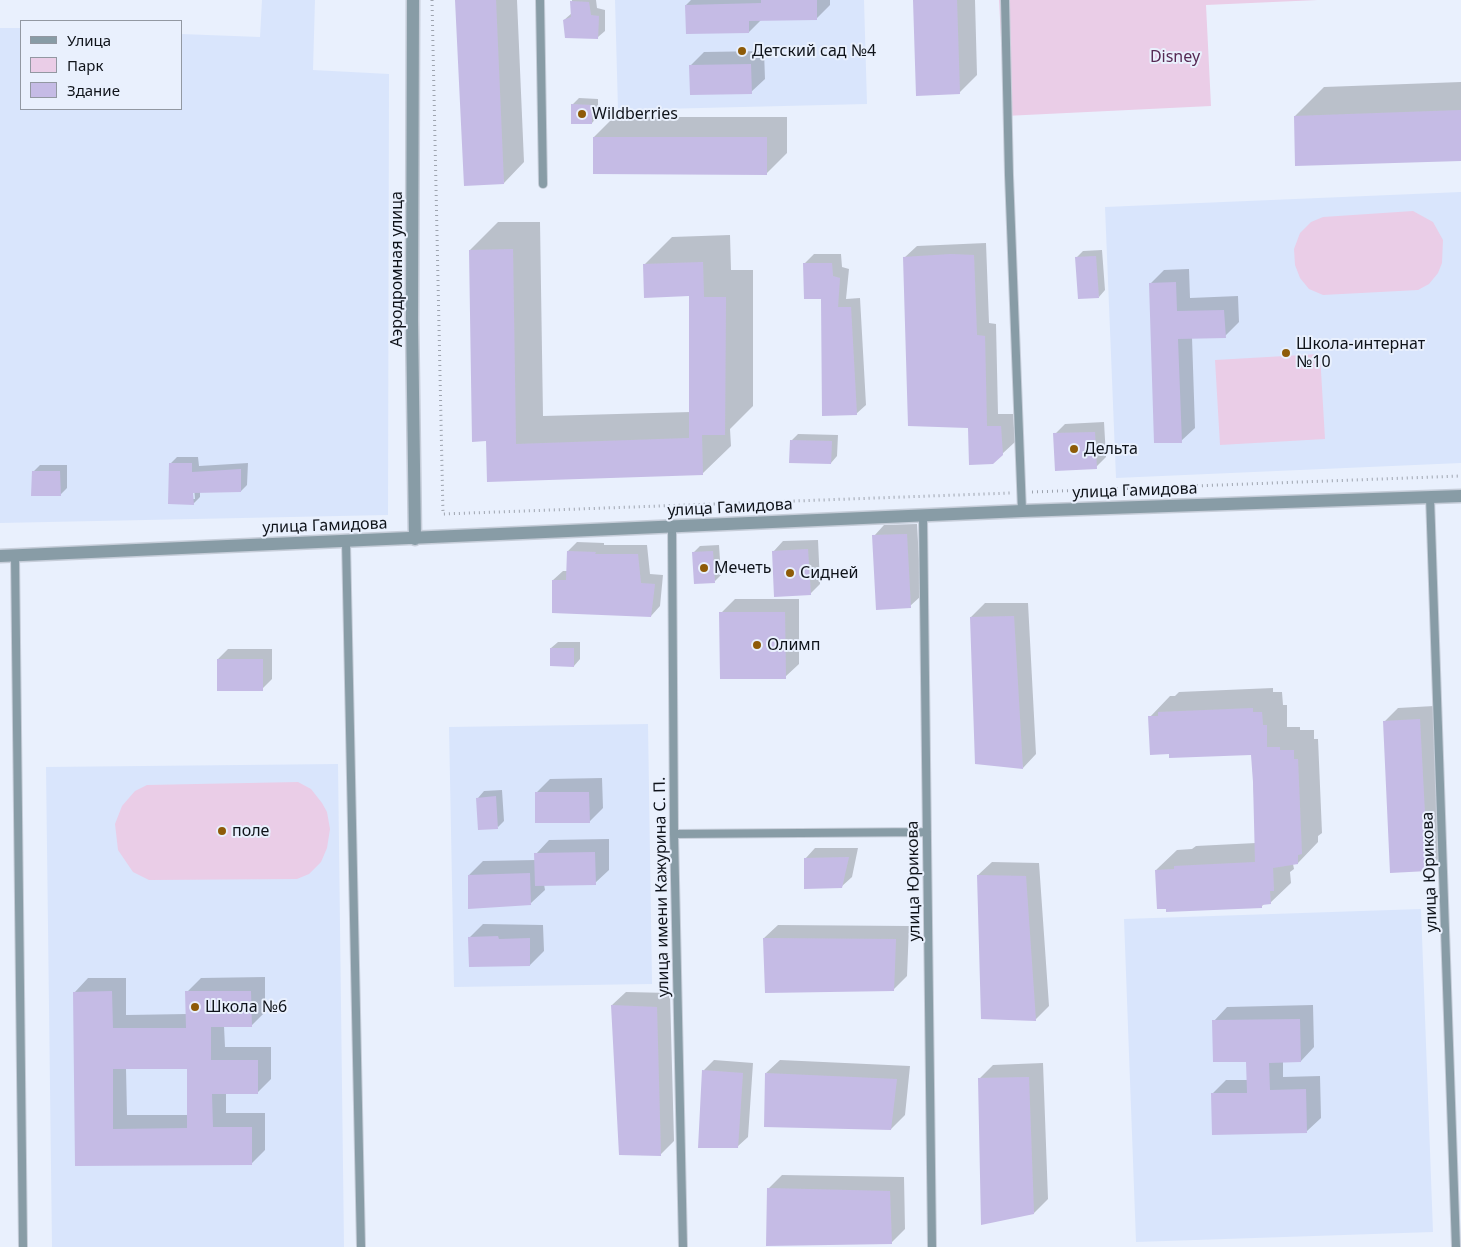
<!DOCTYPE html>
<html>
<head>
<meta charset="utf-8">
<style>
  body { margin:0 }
  #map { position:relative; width:1461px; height:1247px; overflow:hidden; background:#e9f0fd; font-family:"Noto Sans",sans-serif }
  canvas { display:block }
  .legend { position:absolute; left:20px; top:20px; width:162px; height:90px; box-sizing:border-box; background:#e9f0fd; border:1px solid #9298a2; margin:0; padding:6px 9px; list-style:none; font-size:15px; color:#0f131a }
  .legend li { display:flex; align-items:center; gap:10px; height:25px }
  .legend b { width:25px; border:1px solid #9298a2 }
</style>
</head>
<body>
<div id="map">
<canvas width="1461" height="1247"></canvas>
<ul class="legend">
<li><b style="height:6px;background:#889ca6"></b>Улица</li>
<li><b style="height:14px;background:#eacde7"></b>Парк</li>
<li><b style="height:14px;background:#c5bbe5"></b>Здание</li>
</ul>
</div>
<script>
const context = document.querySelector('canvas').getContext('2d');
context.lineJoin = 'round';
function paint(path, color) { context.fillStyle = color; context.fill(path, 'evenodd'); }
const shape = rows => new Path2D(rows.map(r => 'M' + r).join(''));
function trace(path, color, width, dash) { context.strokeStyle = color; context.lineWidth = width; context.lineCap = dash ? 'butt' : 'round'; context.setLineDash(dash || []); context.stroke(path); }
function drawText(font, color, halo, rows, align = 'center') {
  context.font = font + ' "Noto Sans",sans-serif'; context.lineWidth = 4; context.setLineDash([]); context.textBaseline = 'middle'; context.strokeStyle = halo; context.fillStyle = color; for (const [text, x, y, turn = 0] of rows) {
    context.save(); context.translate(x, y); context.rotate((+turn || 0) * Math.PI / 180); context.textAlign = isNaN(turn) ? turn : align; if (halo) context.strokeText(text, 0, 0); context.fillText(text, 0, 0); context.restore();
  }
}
const built = shape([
  [262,0,315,0,313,70,389,74,388,515,0,523,0,28,21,28,21,109,181,109,181,34,260,37],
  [615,0,864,0,867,104,618,110],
  [1461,192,1461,463,1116,478,1105,207],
  [648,724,652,984,454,987,449,727],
  [338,764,344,1247,52,1247,46,767],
  [1421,909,1433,1232,1136,1242,1124,919]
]);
const green = shape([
  [999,0,1318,0,1206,5,1211,106,1005,116],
  [1413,211,1433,222,1443,240,1442,263,1438,273,1429,284,1418,290,1323,295,1309,289,1300,278,1295,265,1294,249,1300,233,1311,222,1323,217],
  [1320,354,1325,439,1220,445,1215,360],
  [298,782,311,789,322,803,327,812,330,829,327,848,321,862,309,874,297,879,149,880,133,872,118,850,115,824,122,806,135,791,147,785]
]);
const shadow = shape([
  [457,0,517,0,524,162,504,183],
  [572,0,596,0,597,8,605,10,605,31,598,37,564,20,572,13],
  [691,0,830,0,830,5,816,19,761,20,749,32,686,5],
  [914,0,975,0,977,75,959,93],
  [764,51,765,79,751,92,690,66,704,52],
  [1461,82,1461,160,1295,116,1324,87],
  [579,98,598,99,598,116,592,123,572,105],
  [614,117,787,117,787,153,767,173,594,137],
  [498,222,540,222,543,416,691,412,691,295,644,265,672,237,730,235,731,270,753,270,753,406,730,429,731,446,703,473,487,440,470,250],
  [986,243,989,323,996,324,998,414,1013,414,1015,442,1002,454,969,426,904,258,917,246],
  [1102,250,1105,290,1099,297,1076,258,1083,251],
  [814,254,841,254,842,267,849,269,846,299,860,298,866,405,856,414,823,297,805,263],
  [1189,269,1190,298,1238,296,1239,322,1225,336,1192,337,1195,428,1181,441,1150,284,1164,270],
  [1104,422,1106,457,1096,467,1055,434,1065,424],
  [798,434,838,435,837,456,831,463,791,441],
  [177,457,198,457,199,466,248,463,247,485,241,491,200,492,200,497,193,504,170,464],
  [192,487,194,487,195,499,192,499],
  [40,465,67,465,67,488,60,495,33,472],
  [917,524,921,596,910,606,874,536,884,525],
  [818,540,820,584,810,594,773,552,783,541],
  [577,542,604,543,604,545,647,545,650,574,663,575,660,606,651,616,553,580,563,571,567,571,568,551],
  [719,545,721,575,715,581,693,553,700,546],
  [735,599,799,599,799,664,785,677,721,613],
  [985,603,1028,603,1036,754,1023,768,971,617],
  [558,642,580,642,580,659,574,666,551,648],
  [228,649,272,649,272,679,262,689,218,659],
  [1273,688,1273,692,1282,692,1283,705,1287,705,1287,727,1300,727,1300,730,1314,730,1314,739,1318,739,1322,833,1318,836,1318,842,1298,863,1293,864,1294,869,1290,872,1291,883,1270,903,1265,903,1261,907,1156,870,1177,850,1192,849,1196,846,1256,843,1252,753,1150,717,1170,696,1175,696,1179,692],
  [1434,706,1441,856,1427,870,1384,722,1398,708],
  [602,778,603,808,589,822,536,793,550,779],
  [502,790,504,821,498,827,478,798,484,791],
  [609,839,609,870,595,883,544,884,545,890,531,903,469,875,483,861,536,860,536,854,549,840],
  [815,848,858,848,852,877,841,887,805,859],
  [992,862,1039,863,1049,1006,1035,1020,978,875],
  [483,924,543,925,544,951,530,965,469,938],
  [778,925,909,926,907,976,893,990,764,938],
  [265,977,265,1012,251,1026,224,1026,225,1047,271,1047,271,1079,257,1093,226,1093,226,1113,265,1113,265,1150,251,1164,76,1164,75,992,88,978,126,978,126,1015,187,1014,187,992,201,978],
  [188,1067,188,1115,127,1115,126,1068],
  [626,992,670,993,674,1141,660,1155,612,1005],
  [1313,1005,1314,1047,1301,1061,1283,1061,1283,1077,1320,1076,1321,1118,1307,1131,1212,1094,1226,1080,1248,1080,1248,1061,1214,1021,1227,1007],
  [714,1060,753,1063,748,1137,737,1147,704,1070],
  [780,1060,910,1066,905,1115,891,1129,766,1073],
  [1043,1063,1048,1199,1034,1213,979,1079,993,1065],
  [782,1175,904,1177,905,1229,891,1243,768,1189]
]);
const building = shape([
  [455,0,496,0,504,184,464,186],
  [761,0,817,0,817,20,749,21,749,33,686,34,685,5,761,3],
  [913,0,957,0,960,94,916,96],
  [570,1,589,2,591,15,599,16,598,39,565,38,563,20,571,17],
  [751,64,752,94,690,95,689,65],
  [571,104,592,105,592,124,571,124],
  [1461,110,1461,161,1295,166,1294,116],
  [593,137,767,137,767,175,593,174],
  [513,249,516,444,689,438,689,296,644,298,643,264,703,262,704,297,726,297,725,435,702,435,703,475,487,482,486,441,472,442,469,250],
  [951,254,974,255,977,335,985,336,987,426,1001,426,1003,455,993,464,969,465,968,428,908,426,903,257],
  [1096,256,1099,298,1078,299,1075,257],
  [803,263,832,263,833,276,840,278,838,307,851,307,857,415,822,416,821,299,804,299],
  [1176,282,1177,311,1224,310,1226,338,1178,339,1182,443,1154,443,1149,283],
  [1095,432,1097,469,1055,471,1053,433],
  [790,440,832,441,831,464,789,463],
  [169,463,192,463,192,472,241,469,241,492,193,493,194,505,168,504],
  [32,471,60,471,61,496,31,496],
  [907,534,911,608,876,610,872,535],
  [808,549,811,595,774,597,772,551],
  [567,551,596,552,595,554,638,554,641,583,655,584,651,617,552,613,552,580,566,580],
  [713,551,715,583,694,584,692,552],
  [719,612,785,612,786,679,720,679],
  [1014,616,1023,769,975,764,970,617],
  [550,648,574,648,574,667,550,666],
  [217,659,263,659,263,691,217,691],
  [1253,708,1253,712,1262,712,1263,725,1267,725,1267,747,1280,747,1280,750,1294,750,1294,759,1298,759,1302,854,1298,855,1298,864,1273,868,1274,891,1270,891,1271,904,1262,905,1262,908,1166,912,1166,909,1157,909,1155,870,1174,869,1174,866,1255,862,1253,782,1251,755,1169,758,1169,754,1150,755,1148,716,1158,716,1158,712],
  [1420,719,1428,871,1390,873,1383,721],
  [535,792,589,792,590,823,535,823],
  [496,796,498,829,478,830,476,798],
  [595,852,596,885,535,886,534,853],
  [849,857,842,888,804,889,804,858],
  [530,873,531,905,468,909,468,875],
  [977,875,1026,876,1036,1021,981,1019],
  [498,936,499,939,530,938,530,966,469,967,468,937],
  [763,938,896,939,894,991,765,993],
  [112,991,113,1028,186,1028,185,991,251,991,252,1027,211,1027,211,1060,258,1060,258,1094,212,1094,213,1127,252,1127,252,1165,75,1166,73,992],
  [113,1069,187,1069,187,1128,113,1129],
  [611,1005,657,1007,661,1156,619,1155],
  [1300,1019,1301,1062,1269,1063,1270,1090,1306,1089,1307,1133,1212,1135,1211,1093,1247,1093,1246,1062,1213,1062,1212,1020],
  [702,1070,743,1073,738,1148,698,1148],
  [765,1073,897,1079,891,1130,764,1127],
  [1029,1077,1034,1214,981,1225,978,1078],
  [767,1188,890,1191,892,1244,766,1246]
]);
const path = shape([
  [432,0,443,514,1011,493],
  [1032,492,1461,476]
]);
const service = shape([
  [540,0,543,184],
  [1005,0,1009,175,1022,511],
  [1430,497,1456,1247],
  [923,515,932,1247],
  [672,527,674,834,683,1247],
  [346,542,361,1247],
  [15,555,23,1247],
  [674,834,927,832]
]);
const tertiary = shape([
  [413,0,412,319,415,539],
  [0,556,1022,511,1461,496]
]);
const markers = [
  [742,51,5,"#8e5b08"],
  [582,114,5,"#8e5b08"],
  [1286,353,5,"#8e5b08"],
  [1074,449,5,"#8e5b08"],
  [704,568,5,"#8e5b08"],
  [790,573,5,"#8e5b08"],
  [757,645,5,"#8e5b08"],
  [222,831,5,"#8e5b08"],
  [195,1007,5,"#8e5b08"]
];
const poiNames = [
  ["Детский сад №4",752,51],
  ["Wildberries",592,114],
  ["Школа-интернат",1296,344],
  ["№10",1296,362],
  ["Дельта",1084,449],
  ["Мечеть",714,568],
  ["Сидней",800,573],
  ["Олимп",767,645],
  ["поле",232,831],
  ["Школа №6",205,1007]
];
const parkNames = [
  ["Disney",1175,57]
];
const streetNames = [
  ["Аэродромная улица",397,269,-90],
  ["улица Гамидова",1135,491,-2],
  ["улица Гамидова",730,508,-3],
  ["улица Гамидова",325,526,-2],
  ["улица Юрикова",1430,872,-92],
  ["улица Юрикова",914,881,-91],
  ["улица имени Кажурина С. П.",662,887,-91]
];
paint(built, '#d9e5fc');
paint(green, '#eacde7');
paint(shadow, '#0003');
paint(building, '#c5bbe5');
trace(service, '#c6cdd9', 10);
trace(tertiary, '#c6cdd9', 15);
trace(path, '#9ea4af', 3, [1, 4]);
trace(service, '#889ca6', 8);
trace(tertiary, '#889ca6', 12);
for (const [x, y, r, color] of markers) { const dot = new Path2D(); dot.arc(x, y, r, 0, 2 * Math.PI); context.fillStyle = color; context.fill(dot); trace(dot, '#e9f0fd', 2); }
drawText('16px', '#0f131a', '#e9f0fd', poiNames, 'left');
drawText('16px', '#572a54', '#e9f0fd', parkNames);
drawText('16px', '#0f131a', '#e9f0fd', streetNames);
</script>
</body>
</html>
